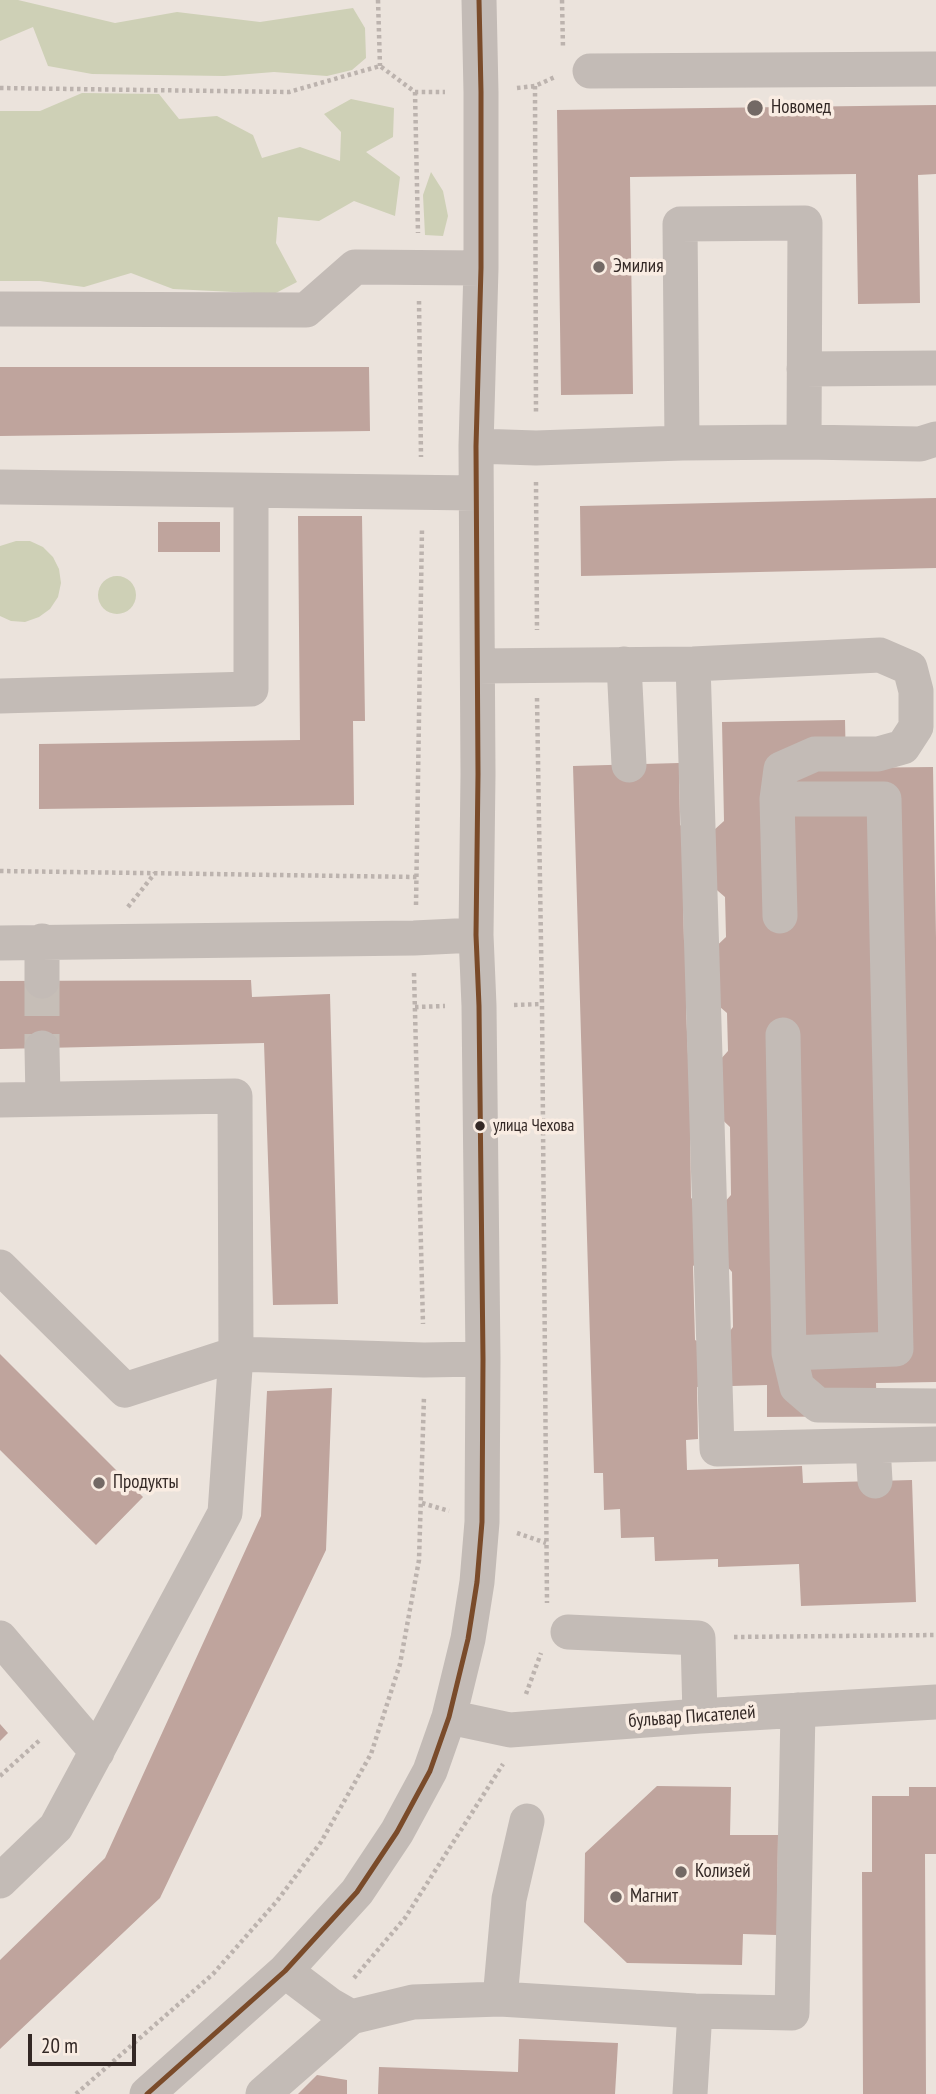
<!DOCTYPE html>
<html>
<head>
<meta charset="utf-8">
<style>
  body { margin:0 }
  #map { position:relative; width:936px; height:2094px; overflow:hidden; background:#ebe3dc; font-family:"PT Sans Narrow",sans-serif }
  canvas { display:block }
  .scale { position:absolute; left:28px; top:2034px; width:108px; height:32px; box-sizing:border-box; border:4px solid #332825; border-top:0; padding-left:9px; font-size:21px; line-height:24px; white-space:nowrap; color:#332825; -webkit-text-stroke:5px #f9ece2; paint-order:stroke }
</style>
</head>
<body>
<div id="map">
<canvas width="936" height="2094"></canvas>
<div class="scale">20 m</div>
</div>
<script>
const context = document.querySelector('canvas').getContext('2d');
context.lineJoin = 'round';
function paint(path, color) { context.fillStyle = color; context.fill(path, 'evenodd'); }
const shape = rows => new Path2D(rows.map(r => 'M' + r).join(''));
function trace(path, color, width, dash) { context.strokeStyle = color; context.lineWidth = width; context.lineCap = dash ? 'butt' : 'round'; context.setLineDash(dash || []); context.stroke(path); }
function drawText(font, color, halo, rows, align = 'center') {
  context.font = font + ' "PT Sans Narrow",sans-serif'; context.lineWidth = 7; context.setLineDash([]); context.textBaseline = 'middle'; context.strokeStyle = halo; context.fillStyle = color; for (const [text, x, y, turn = 0] of rows) {
    context.save(); context.translate(x, y); context.rotate((+turn || 0) * Math.PI / 180); context.textAlign = isNaN(turn) ? turn : align; if (halo) context.strokeText(text, 0, 0); context.fillText(text, 0, 0); context.restore();
  }
}
const green = shape([
  [0,0,18,0,115,23,177,12,260,22,353,8,365,28,366,58,352,70,327,76,274,72,224,76,92,74,48,66,33,27,0,41],
  [82,93,159,94,179,119,217,116,253,135,262,158,300,147,340,161,341,132,324,114,351,99,394,108,393,137,366,152,400,177,395,216,354,201,319,221,278,217,276,243,297,282,274,294,173,289,131,273,84,287,40,281,0,281,0,111,40,111],
  [431,172,443,191,448,216,443,236,425,235,423,195],
  [16,541,30,541,43,547,53,557,59,569,61,583,58,597,50,609,39,617,25,622,11,621,0,616,0,546],
  '98 595a19 19 0 1 1 38 0a19 19 0 1 1-38 0Z'
]);
const building = shape([
  [936,105,936,174,918,175,920,303,858,304,856,174,630,177,633,394,561,395,557,110],
  [0,367,369,367,370,431,0,436],
  [936,498,936,568,581,576,580,506],
  [298,516,362,516,365,721,353,721,354,805,39,809,39,744,300,740],
  [158,522,220,522,220,552,158,552],
  [845,720,846,768,933,767,936,938,936,1382,876,1383,877,1416,767,1417,767,1385,697,1387,698,1439,686,1440,687,1470,802,1466,803,1483,912,1480,916,1602,801,1606,799,1564,718,1567,718,1559,655,1561,654,1537,621,1538,620,1509,604,1510,603,1473,594,1473,573,766,679,763,680,825,703,840,724,821,722,722],
  [704,879,725,897,726,937,706,956,684,941,683,892],
  [706,995,727,1013,728,1051,711,1070,688,1055,686,1008],
  [711,1109,730,1127,731,1195,714,1214,691,1198,690,1122],
  [714,1252,732,1272,733,1327,715,1351,695,1340,693,1266],
  [251,980,252,997,330,994,338,1304,273,1305,264,1043,0,1049,0,981],
  [0,1354,143,1497,96,1545,0,1450],
  [332,1388,326,1550,160,1898,0,2049,0,1960,105,1858,261,1516,267,1391],
  [0,1724,8,1733,0,1741],
  [657,1786,731,1787,730,1835,778,1835,777,1935,743,1934,742,1965,627,1963,584,1922,585,1853],
  [909,1787,936,1787,936,1854,925,1854,926,2094,863,2094,862,1872,872,1872,872,1796,909,1796],
  [519,2039,618,2043,615,2094,378,2094,379,2067,518,2072],
  [317,2075,347,2080,347,2094,298,2094]
]);
const minorTunnel = shape([
  [42,981,42,1048]
]);
const path = shape([
  [378,0,380,66],
  [562,0,563,48],
  [535,86,536,413],
  [0,88,289,92,380,66,415,92,445,92],
  [517,88,535,86,555,77],
  [415,92,418,233],
  [419,301,421,457],
  [536,482,537,630],
  [537,698,542,1004,547,1603],
  [0,871,417,877],
  [416,905,422,528],
  [128,907,155,873],
  [414,973,423,1324],
  [514,1005,542,1004],
  [415,1007,445,1006],
  [422,1503,449,1511],
  [517,1533,546,1543],
  [734,1637,936,1635],
  [526,1694,541,1653],
  [0,1776,41,1739],
  [354,1978,405,1918,503,1764],
  [76,2094,213,1974,277,1901,321,1842,371,1754,400,1664,419,1560,424,1396]
]);
const minor = shape([
  [590,71,936,69],
  [0,309,306,310,355,267,481,268],
  [804,369,936,368],
  [682,443,680,224,805,223,804,442],
  [476,446,536,448,682,443,804,442,920,444,936,439],
  [0,487,476,493],
  [624,664,629,765],
  [693,664,717,1449,936,1444],
  [478,666,693,664,880,655,910,668,916,691,916,727,903,747,878,754,815,754,781,769,777,799,780,916],
  [0,696,251,689,251,491],
  [777,799,884,799,896,1349,789,1353],
  [42,941,42,981],
  [0,943,414,938,476,935],
  [783,1035,789,1353,797,1387,818,1405,936,1406],
  [42,1048,43,1099],
  [0,1100,235,1096,236,1354,225,1513,56,1827,0,1881],
  [0,1267,125,1390,236,1354,424,1360,483,1359],
  [873,1446,875,1481],
  [568,1632,698,1638,700,1716],
  [0,1638,97,1752],
  [449,1717,510,1730,700,1716,936,1702],
  [285,1971,330,2005,351,2017],
  [500,1999,509,1899,527,1821],
  [147,2094,285,1971,357,1892,397,1832,430,1771,449,1717,468,1639,477,1582,482,1522,483,1359,479,1006,476,935,478,774,476,446,481,268,481,92,479,0],
  [263,2094,351,2017,413,2002,500,1999,695,2011,792,2013,798,1710],
  [690,2094,695,2011]
]);
const bus1 = shape([
  [147,2094,285,1971,357,1892,397,1832,430,1771,449,1717,468,1639,477,1582,482,1522,483,1359,479,1006,476,935,478,774,476,446,481,268,481,92,479,0]
]);
const markers = [
  [755,108,9,"#736965"],
  [599,267,7,"#736965"],
  [480,1126,6,"#332825"],
  [99,1483,7,"#736965"],
  [681,1872,7,"#736965"],
  [616,1897,7,"#736965"]
];
const busNames = [
  ["улица Чехова",493,1126]
];
const poiNames = [
  ["Новомед",771,108],
  ["Эмилия",613,267],
  ["Продукты",113,1483],
  ["Колизей",695,1872],
  ["Магнит",630,1897]
];
const streetNames = [
  ["бульвар Писателей",692,1717,-4]
];
paint(green, '#ced0b6');
paint(building, '#bfa49d');
trace(minorTunnel, '#c6beb7', 35, [35, 18]);
trace(path, '#bcb3ae', 4.5, [3.5, 3.5]);
trace(minor, '#c3bbb6', 35);
trace(bus1, '#7a4b2a', 5);
for (const [x, y, r, color] of markers) { const dot = new Path2D(); dot.arc(x, y, r, 0, 2 * Math.PI); context.fillStyle = color; context.fill(dot); trace(dot, '#f9ece2', 2.5); }
drawText('17px', '#332825', '#f9ece2', busNames, 'left');
drawText('19px', '#332825', '#f9ece2', poiNames, 'left');
drawText('19px', '#332825', '#f9ece2', streetNames);
</script>
</body>
</html>
